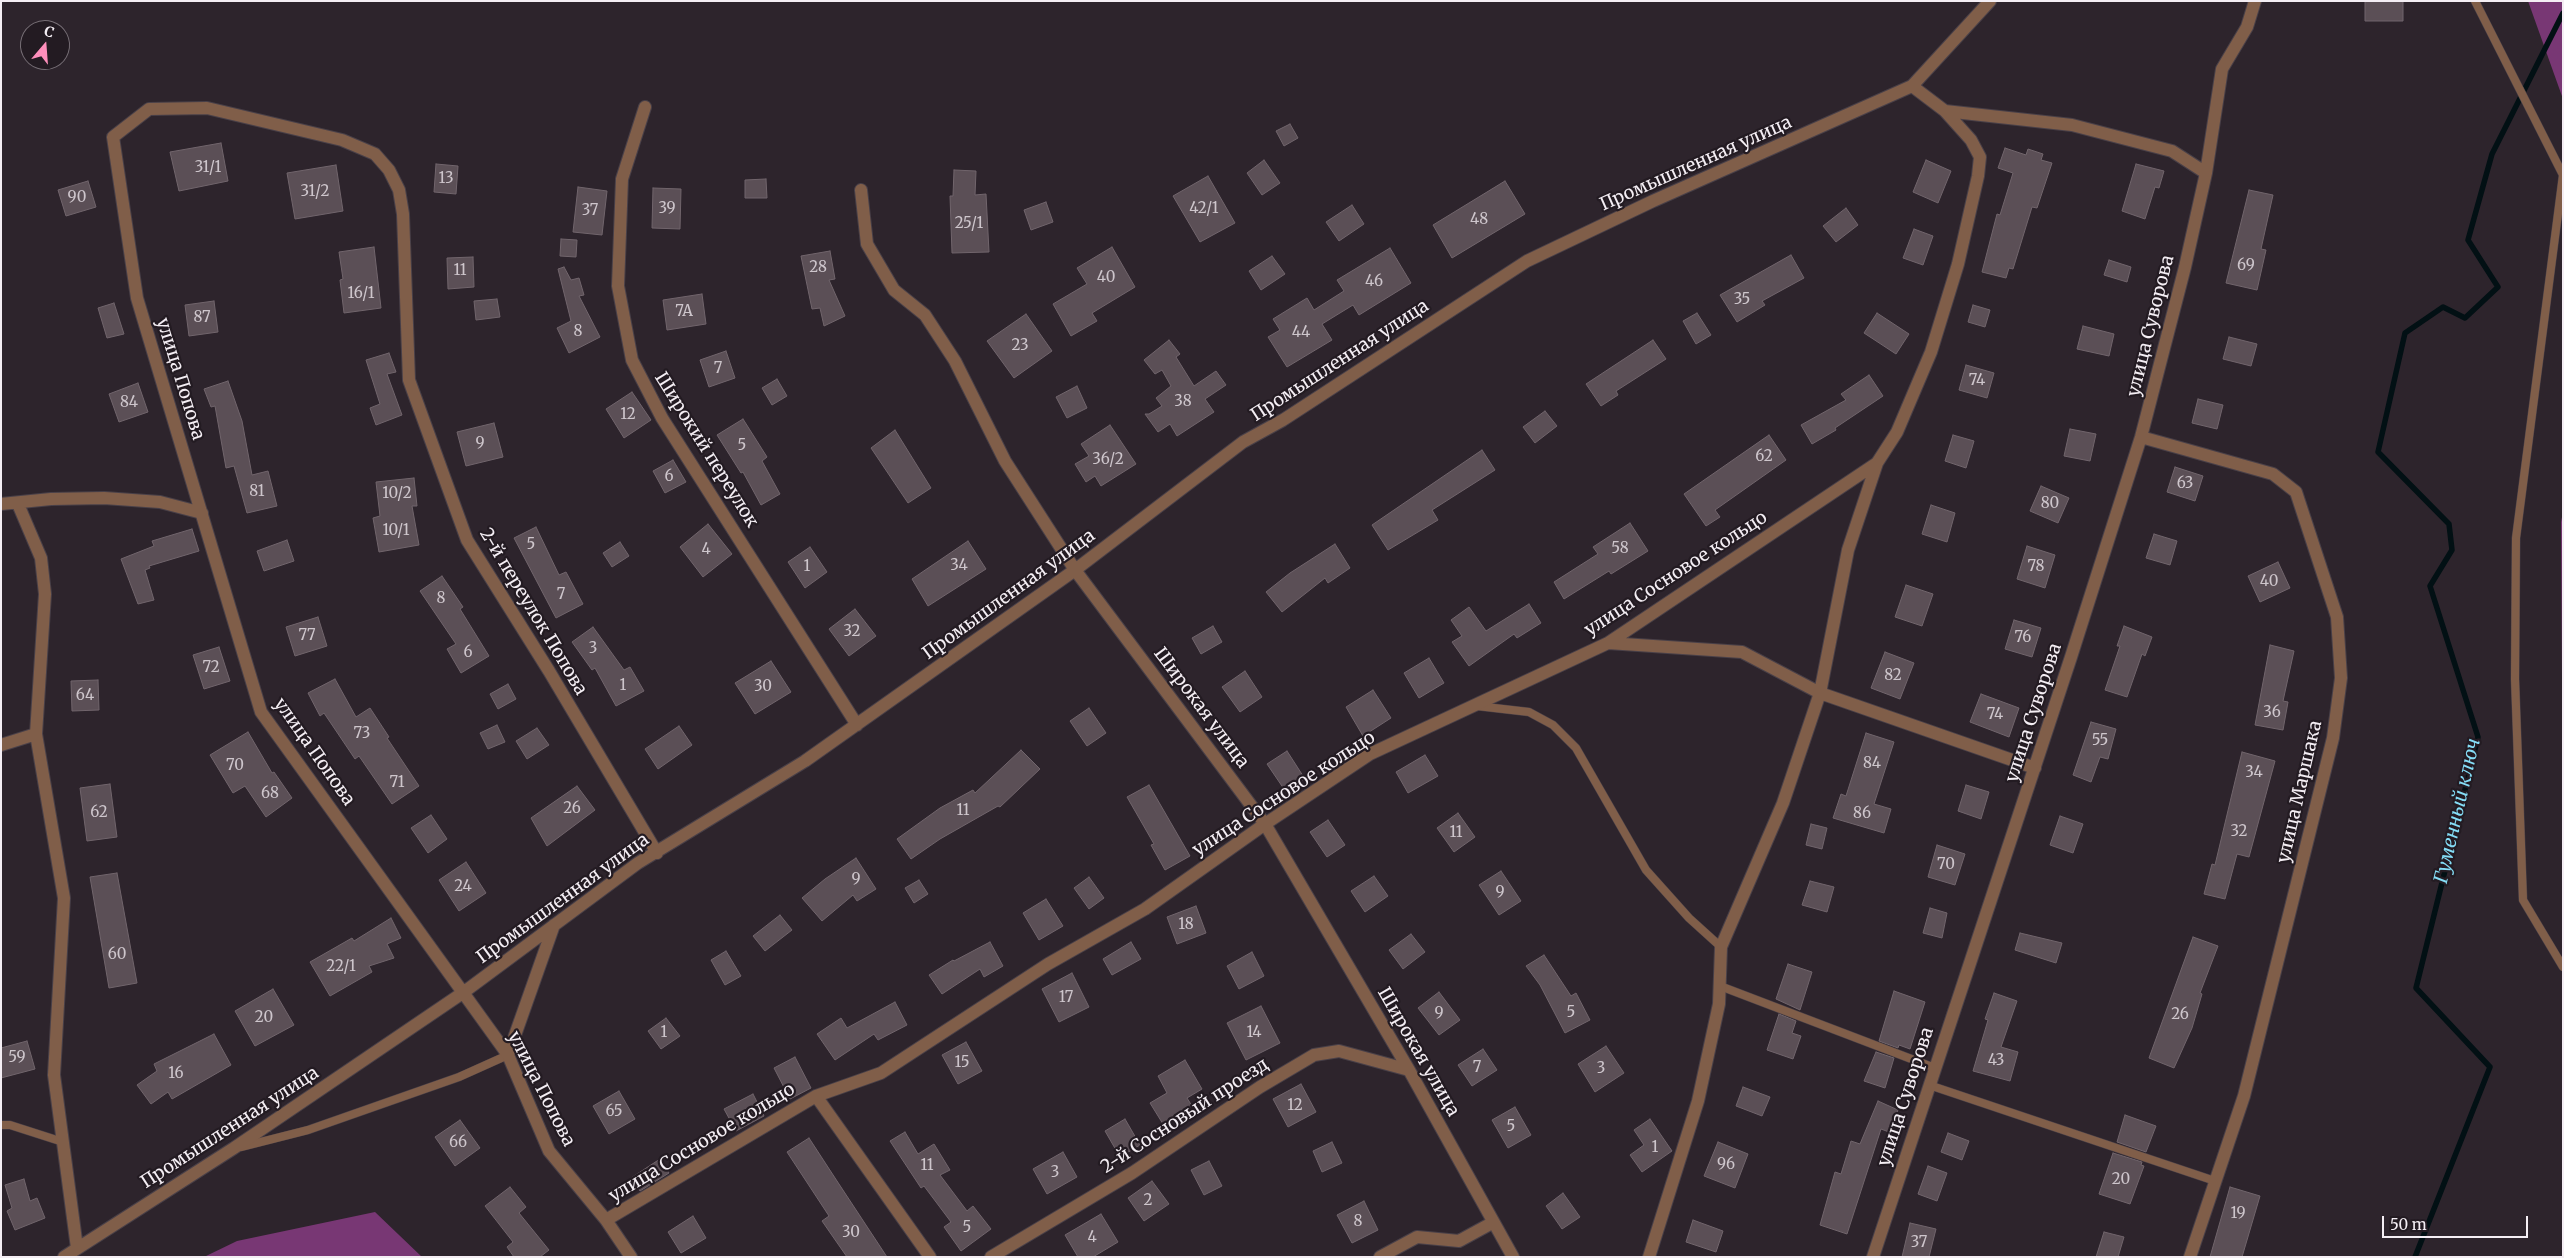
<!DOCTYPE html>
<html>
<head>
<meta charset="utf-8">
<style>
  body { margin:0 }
  #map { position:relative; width:2564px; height:1258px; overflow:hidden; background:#2d242c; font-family:Merriweather,serif }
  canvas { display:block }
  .frame { position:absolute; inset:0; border:2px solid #f4eef4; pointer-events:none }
  .north { position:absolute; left:20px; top:20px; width:50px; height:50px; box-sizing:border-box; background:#231b22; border:1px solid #776f76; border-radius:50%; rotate:18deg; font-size:14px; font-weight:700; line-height:20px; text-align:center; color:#f4eef4 }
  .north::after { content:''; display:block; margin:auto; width:18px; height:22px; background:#fe8ebb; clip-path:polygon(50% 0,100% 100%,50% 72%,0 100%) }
  .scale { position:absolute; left:2382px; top:1216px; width:146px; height:22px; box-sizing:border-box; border:2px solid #f4eef4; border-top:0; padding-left:6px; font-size:15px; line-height:18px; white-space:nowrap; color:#f4eef4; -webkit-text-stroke:4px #231b22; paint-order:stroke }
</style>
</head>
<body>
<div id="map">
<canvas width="2564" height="1258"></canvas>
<div class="frame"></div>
<div class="north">С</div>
<div class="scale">50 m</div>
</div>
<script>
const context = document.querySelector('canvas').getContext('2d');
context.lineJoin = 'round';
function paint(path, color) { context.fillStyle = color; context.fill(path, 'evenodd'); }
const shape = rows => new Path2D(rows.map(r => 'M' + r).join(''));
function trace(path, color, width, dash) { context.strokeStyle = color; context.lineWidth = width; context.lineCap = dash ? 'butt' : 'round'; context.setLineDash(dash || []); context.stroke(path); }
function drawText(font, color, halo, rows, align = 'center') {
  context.font = font + ' Merriweather,serif'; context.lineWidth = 4.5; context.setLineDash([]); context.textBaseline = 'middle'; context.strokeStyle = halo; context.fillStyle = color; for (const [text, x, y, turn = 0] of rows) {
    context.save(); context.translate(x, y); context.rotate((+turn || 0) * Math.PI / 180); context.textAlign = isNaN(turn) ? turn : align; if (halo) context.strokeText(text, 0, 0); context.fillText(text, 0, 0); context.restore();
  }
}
const forest = shape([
  [2528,1,2563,1,2563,99],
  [2563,512,2563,837,2561,522],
  [375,1212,422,1257,204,1257,237,1241]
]);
const stream = shape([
  [2415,1257,2490,1067,2416,988,2478,737,2430,586,2452,550,2449,524,2378,452,2405,333,2443,307,2465,318,2498,287,2468,240,2492,154,2563,13]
]);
const building = shape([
  [2365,1,2403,1,2403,21,2365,21,2365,1],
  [1290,124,1298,138,1284,146,1276,131,1290,124],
  [221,143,228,181,179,191,170,152,221,143],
  [2005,148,2026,155,2028,149,2043,154,2041,160,2052,163,2037,208,2032,207,2013,269,2009,268,2006,278,1982,272,1997,214,2000,215,2013,173,1998,168,2005,148],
  [1264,160,1280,183,1262,195,1247,173,1264,160],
  [1926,160,1951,171,1938,203,1913,192,1926,160],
  [436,164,458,166,456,194,434,192,436,164],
  [2136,164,2164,171,2159,188,2155,187,2145,219,2122,211,2136,164],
  [336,165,343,211,295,219,287,173,336,165],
  [954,170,976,171,975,195,986,194,989,252,952,253,950,196,953,196,954,170],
  [1208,176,1235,223,1200,242,1173,196,1208,176],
  [766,179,767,198,745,198,745,180,766,179],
  [88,181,96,207,66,216,58,190,88,181],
  [1505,181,1525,214,1452,258,1433,225,1505,181],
  [578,187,607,191,602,235,573,232,578,187],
  [653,188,681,189,680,229,652,228,653,188],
  [2249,190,2273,195,2261,249,2266,250,2257,290,2226,283,2249,190],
  [1046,202,1053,222,1031,230,1024,210,1046,202],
  [1352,205,1364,224,1339,241,1326,222,1352,205],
  [1846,208,1858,225,1836,242,1823,226,1846,208],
  [1914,229,1933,236,1923,265,1903,258,1914,229],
  [561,239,577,240,576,257,560,256,561,239],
  [374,247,381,308,344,313,340,280,343,279,339,252,374,247],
  [1112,247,1135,287,1092,313,1097,321,1071,336,1053,304,1087,284,1077,268,1112,247],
  [1390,248,1411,283,1359,315,1353,305,1322,324,1332,340,1287,367,1268,337,1280,330,1273,319,1307,298,1314,310,1344,291,1337,280,1390,248],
  [830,251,835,279,829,280,845,316,824,326,820,308,812,309,801,256,830,251],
  [1791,255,1804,278,1762,301,1765,305,1737,322,1720,295,1791,255],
  [1272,256,1285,274,1261,290,1249,271,1272,256],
  [473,257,474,287,448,289,447,258,473,257],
  [2109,260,2131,267,2127,282,2104,275,2109,260],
  [564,267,571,280,579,278,584,295,579,296,600,337,569,353,557,328,571,321,558,269,564,267],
  [702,294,706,324,667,330,663,300,702,294],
  [497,299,500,317,476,320,474,301,497,299],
  [214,301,218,332,189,336,185,305,214,301],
  [114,303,124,334,107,338,98,308,114,303],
  [1973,305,1990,310,1985,327,1968,322,1973,305],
  [1697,313,1711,335,1696,344,1683,321,1697,313],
  [1877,313,1909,334,1896,354,1864,333,1877,313],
  [1026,314,1052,351,1014,378,987,341,1026,314],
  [2083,326,2114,334,2109,356,2077,349,2083,326],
  [2229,337,2257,344,2251,366,2223,359,2229,337],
  [1169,340,1180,354,1176,357,1194,386,1216,371,1226,385,1205,399,1214,412,1177,436,1170,424,1158,432,1145,414,1149,414,1162,406,1156,398,1171,386,1162,370,1155,374,1144,360,1169,340],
  [1653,340,1666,359,1616,391,1618,395,1601,406,1586,384,1653,340],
  [726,351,735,378,709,387,700,360,726,351],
  [389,353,396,372,387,374,402,415,376,425,370,408,380,404,366,360,389,353],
  [1966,365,1994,373,1987,398,1959,390,1966,365],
  [1869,375,1883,396,1835,428,1836,430,1812,444,1801,425,1846,400,1841,394,1869,375],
  [777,379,787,396,772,405,762,388,777,379],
  [228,381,242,421,252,475,268,471,277,506,247,513,234,466,226,468,215,406,211,407,204,389,228,381],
  [138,383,148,412,119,422,109,394,138,383],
  [1077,386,1087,408,1067,418,1056,397,1077,386],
  [632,392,651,420,624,438,606,409,632,392],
  [2198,399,2223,405,2217,429,2192,423,2198,399],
  [1545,411,1557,426,1535,443,1523,427,1545,411],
  [743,419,767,457,762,461,780,494,761,505,743,472,741,473,717,435,743,419],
  [494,423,503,457,466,466,457,432,494,423],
  [1110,425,1136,464,1101,486,1095,476,1086,482,1075,464,1089,456,1081,444,1110,425],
  [2070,429,2096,434,2090,461,2064,456,2070,429],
  [895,430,931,488,908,503,871,448,895,430],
  [1769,435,1786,460,1715,510,1720,517,1706,526,1684,494,1769,435],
  [1953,435,1974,441,1966,468,1945,461,1953,435],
  [1482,450,1495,470,1432,510,1438,520,1388,550,1372,525,1482,450],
  [673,460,686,482,665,493,653,471,673,460],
  [2175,467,2203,476,2195,501,2167,492,2175,467],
  [414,478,417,506,412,506,419,545,379,552,373,518,380,516,376,482,414,478],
  [2041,486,2069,498,2058,523,2030,511,2041,486],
  [1931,505,1955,513,1947,542,1922,534,1931,505],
  [1630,523,1648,551,1611,574,1609,571,1564,599,1554,582,1598,554,1593,547,1630,523],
  [708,524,732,554,703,577,680,547,708,524],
  [536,527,559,575,566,572,583,604,556,618,514,538,536,527],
  [192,529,199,551,149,566,150,568,145,570,154,600,138,604,121,559,154,546,152,541,192,529],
  [2154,534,2177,541,2170,565,2146,558,2154,534],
  [287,540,294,561,264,571,257,551,287,540],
  [968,541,986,569,928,606,912,579,968,541],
  [620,542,629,556,612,567,603,553,620,542],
  [1335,544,1350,568,1328,583,1325,578,1282,612,1266,592,1290,573,1335,544],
  [2027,546,2055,555,2045,588,2017,579,2027,546],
  [810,547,827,572,805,588,788,562,810,547],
  [2278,562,2290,588,2260,602,2248,576,2278,562],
  [442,576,463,607,460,609,489,656,461,673,447,649,456,644,420,591,442,576],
  [1906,585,1933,594,1922,626,1895,617,1906,585],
  [1529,604,1541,623,1517,638,1514,634,1469,666,1452,642,1462,636,1451,620,1469,607,1486,631,1529,604],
  [855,609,876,636,849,656,829,629,855,609],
  [318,617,327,646,295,656,286,627,318,617],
  [2014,620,2041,628,2032,657,2005,649,2014,620],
  [1213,626,1222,642,1201,654,1192,638,1213,626],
  [2124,626,2152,637,2145,656,2142,654,2127,697,2105,690,2120,646,2117,646,2124,626],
  [593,627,624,670,630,667,644,691,616,706,595,668,592,670,572,642,593,627],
  [2270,645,2294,651,2283,701,2288,702,2283,730,2255,725,2270,645],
  [219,647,230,681,204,689,193,655,219,647],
  [1885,652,1914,663,1900,699,1871,688,1885,652],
  [1429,658,1444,683,1419,698,1404,673,1429,658],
  [771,661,791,692,755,714,735,683,771,661],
  [1245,671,1262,697,1240,712,1222,687,1245,671],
  [335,679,356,717,370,708,389,737,387,738,419,786,392,804,359,756,355,759,324,713,320,716,308,693,335,679],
  [98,680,99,710,72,711,71,681,98,680],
  [508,684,516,699,498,709,490,694,508,684],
  [1373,690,1391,718,1363,736,1346,707,1373,690],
  [1981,694,2019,708,2009,737,1970,722,1981,694],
  [1089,708,1106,733,1087,746,1070,721,1089,708],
  [2091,722,2116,729,2108,759,2100,757,2091,782,2073,775,2091,722],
  [497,725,505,742,488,749,480,733,497,725],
  [679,726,692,745,658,769,645,749,679,726],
  [537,728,549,745,527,759,516,741,537,728],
  [248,732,272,773,274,772,292,798,266,817,245,786,233,793,210,755,248,732],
  [1866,733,1894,742,1874,804,1891,809,1884,833,1833,818,1841,794,1846,796,1866,733],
  [1021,750,1040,769,1000,807,998,806,940,839,911,859,897,839,940,808,973,790,975,793,1021,750],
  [1287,751,1305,779,1286,792,1267,764,1287,751],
  [2242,752,2275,761,2249,857,2237,854,2225,899,2204,894,2212,864,2215,865,2242,752],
  [1425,755,1438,776,1408,793,1396,772,1425,755],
  [110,784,117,837,87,841,80,788,110,784],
  [1149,785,1190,856,1165,870,1151,845,1154,844,1127,797,1149,785],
  [1966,785,1989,792,1981,819,1958,811,1966,785],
  [577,786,595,810,547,846,531,818,577,786],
  [1458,813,1475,837,1454,852,1437,828,1458,813],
  [431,815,447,839,428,853,411,828,431,815],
  [2060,816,2083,824,2073,853,2050,845,2060,816],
  [1328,820,1345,845,1327,857,1310,832,1328,820],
  [1811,824,1827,828,1822,849,1806,845,1811,824],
  [1937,845,1965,854,1955,885,1928,877,1937,845],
  [856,858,876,889,857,901,853,895,822,921,802,898,825,879,856,858],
  [466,862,486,893,459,911,439,880,466,862],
  [1501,871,1521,901,1499,915,1479,885,1501,871],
  [117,873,137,983,109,988,90,877,117,873],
  [1374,876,1388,896,1365,912,1351,891,1374,876],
  [1089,877,1104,898,1089,909,1074,888,1089,877],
  [919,880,928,894,914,903,905,888,919,880],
  [1810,881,1834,887,1827,912,1802,905,1810,881],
  [1046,899,1063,926,1039,940,1023,913,1046,899],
  [1196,906,1206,933,1177,944,1167,917,1196,906],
  [1930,908,1947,913,1942,938,1923,933,1930,908],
  [780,915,792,930,765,951,753,936,780,915],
  [391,918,401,938,387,944,394,958,369,966,372,972,330,996,310,962,352,938,354,941,391,918],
  [2020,933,2062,943,2056,963,2015,950,2020,933],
  [1411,934,1425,952,1403,969,1389,950,1411,934],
  [2193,937,2218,946,2200,993,2202,994,2192,1028,2174,1068,2149,1058,2193,937],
  [990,942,1003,966,984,977,980,969,942,994,929,975,953,960,954,961,990,942],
  [1131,942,1141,959,1112,975,1103,959,1131,942],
  [726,951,741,976,725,985,711,960,726,951],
  [1252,952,1264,976,1239,989,1227,966,1252,952],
  [1544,955,1571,996,1576,993,1590,1020,1565,1033,1540,985,1526,966,1544,955],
  [1788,964,1812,972,1800,1010,1776,999,1788,964],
  [1072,973,1089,1007,1059,1022,1042,989,1072,973],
  [273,989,294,1025,255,1046,235,1011,273,989],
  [1894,991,1925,1002,1910,1049,1899,1045,1898,1048,1879,1041,1894,991],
  [1439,992,1460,1020,1439,1035,1418,1008,1439,992],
  [1994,993,2017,1001,2001,1047,2018,1052,2010,1081,1973,1071,1988,1020,1985,1019,1994,993],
  [895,1002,907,1025,878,1040,874,1034,835,1060,817,1034,841,1018,847,1028,895,1002],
  [1261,1006,1280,1043,1246,1060,1227,1023,1261,1006],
  [1779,1014,1796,1021,1792,1033,1801,1036,1793,1059,1767,1050,1779,1014],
  [666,1018,680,1036,661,1049,648,1031,666,1018],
  [214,1034,231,1065,172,1099,168,1092,151,1104,137,1085,157,1071,154,1064,214,1034],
  [27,1041,35,1069,1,1078,1,1048,27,1041],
  [966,1042,982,1071,958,1084,942,1055,966,1042],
  [1606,1046,1624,1073,1595,1092,1578,1064,1606,1046],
  [1483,1049,1497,1070,1472,1086,1458,1065,1483,1049],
  [1876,1052,1894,1058,1885,1088,1864,1081,1876,1052],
  [795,1057,811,1088,790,1099,774,1068,795,1057],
  [1185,1060,1202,1089,1187,1098,1192,1106,1163,1124,1150,1103,1167,1093,1158,1076,1185,1060],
  [1301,1084,1316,1112,1288,1127,1273,1099,1301,1084],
  [1743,1087,1770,1097,1762,1116,1736,1106,1743,1087],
  [619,1091,635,1119,609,1134,593,1106,619,1091],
  [753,1094,764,1116,736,1131,724,1109,753,1094],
  [1878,1101,1898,1110,1889,1132,1881,1129,1847,1234,1820,1225,1835,1172,1841,1174,1851,1141,1860,1144,1878,1101],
  [1515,1107,1531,1135,1508,1148,1492,1120,1515,1107],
  [2125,1115,2156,1126,2146,1152,2117,1142,2125,1115],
  [1125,1119,1140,1145,1120,1157,1105,1131,1125,1119],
  [1650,1119,1672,1151,1642,1172,1630,1155,1644,1145,1634,1130,1650,1119],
  [460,1120,480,1148,455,1166,435,1137,460,1120],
  [905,1132,918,1154,934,1144,950,1170,940,1175,967,1211,973,1206,991,1229,961,1251,944,1227,951,1222,924,1186,921,1188,890,1141,905,1132],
  [1948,1133,1969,1141,1962,1160,1941,1152,1948,1133],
  [809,1138,837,1181,887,1257,847,1257,822,1221,829,1216,787,1152,809,1138],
  [1332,1142,1342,1163,1322,1172,1313,1151,1332,1142],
  [1718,1142,1748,1154,1735,1188,1704,1176,1718,1142],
  [1063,1152,1077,1177,1047,1194,1033,1169,1063,1152],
  [2113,1153,2142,1162,2141,1165,2144,1166,2130,1204,2099,1194,2113,1153],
  [660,1159,669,1173,640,1191,631,1178,660,1159],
  [1209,1161,1222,1186,1204,1195,1191,1170,1209,1161],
  [1928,1166,1947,1173,1937,1201,1918,1194,1928,1166],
  [24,1179,30,1201,37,1198,45,1218,15,1230,7,1211,12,1208,5,1185,24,1179],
  [1152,1181,1169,1204,1144,1221,1128,1198,1152,1181],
  [510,1187,526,1207,519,1213,549,1250,540,1257,514,1257,507,1247,513,1242,485,1206,510,1187],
  [2230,1187,2260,1196,2242,1257,2210,1257,2230,1187],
  [1563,1193,1580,1217,1562,1229,1546,1206,1563,1193],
  [1364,1201,1378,1230,1352,1243,1337,1215,1364,1201],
  [1101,1214,1118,1242,1093,1257,1078,1257,1065,1235,1101,1214],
  [693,1216,706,1238,681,1253,668,1232,693,1216],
  [1693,1220,1723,1231,1716,1252,1686,1242,1693,1220],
  [1910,1223,1936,1229,1929,1257,1902,1257,1910,1223],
  [2104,1232,2124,1237,2118,1257,2096,1257,2104,1232]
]);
const lane = shape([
  [2475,1,2563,175],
  [2563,175,2516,538,2515,679,2523,900,2563,967],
  [1477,706,1529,712,1553,725,1576,748,1646,870,1689,918,1721,947],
  [1720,986,1935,1068],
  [1929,1085,2215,1181],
  [1,1125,10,1125,63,1142],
  [241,1147,308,1130,459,1077,508,1055]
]);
const street = shape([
  [645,107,622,179,618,286,632,360,662,418,857,725],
  [2206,173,2222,69,2247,27,2255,1],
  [861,190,867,244,894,290,925,315,955,361,1005,461,1075,570,1265,824,1409,1070,1513,1257],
  [2141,437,2273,474,2296,492,2337,617,2341,678,2333,738,2244,1096,2190,1257],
  [1,504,51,499,104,498,160,502,202,513],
  [18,504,41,558,45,594,36,734,64,898,54,1075,77,1248],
  [1608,643,1742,652,1820,693,2035,768],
  [1,745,36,734],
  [508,1055,554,925],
  [816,1096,930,1257],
  [606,1220,816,1096,881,1073,1048,964,1145,909,1265,824,1370,754,1608,643,1877,463,1897,432,1931,352,1958,264,1978,176,1980,157,1971,140,1945,111,1912,86],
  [64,1257,234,1148,464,992,638,863,805,761,1075,570,1243,442,1283,420,1527,261,1653,201,1912,86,1990,1],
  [631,1257,606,1220,549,1151,508,1055,261,712,137,298,113,137,149,109,207,108,342,140,375,154,389,170,399,190,403,214,409,380,467,540,549,671,657,853],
  [991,1257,1132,1173,1260,1087,1314,1055,1339,1051,1409,1070],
  [1380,1257,1417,1237,1459,1241,1492,1223],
  [1649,1257,1698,1101,1719,1004,1721,947,1783,803,1820,693,1848,550,1877,463],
  [1873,1257,2071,657,2141,437,2185,267,2206,173,2172,151,2072,125,1945,111]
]);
const numberNames = [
  ["31/1",208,168],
  ["13",446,179],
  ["31/2",315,192],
  ["90",77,198],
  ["39",667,209],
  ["42/1",1204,209],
  ["37",590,211],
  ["48",1479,220],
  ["25/1",969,224],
  ["69",2246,266],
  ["28",818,268],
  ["11",460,271],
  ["40",1106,278],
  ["46",1374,282],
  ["16/1",361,294],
  ["35",1742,300],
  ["7А",684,312],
  ["87",202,318],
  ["8",578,332],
  ["44",1301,333],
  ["23",1020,346],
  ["7",718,369],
  ["74",1977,381],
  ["38",1183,402],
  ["84",129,403],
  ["12",628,415],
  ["9",480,444],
  ["5",742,446],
  ["62",1764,457],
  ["36/2",1108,460],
  ["6",669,477],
  ["63",2185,484],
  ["81",257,492],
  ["10/2",397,494],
  ["80",2050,504],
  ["10/1",396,531],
  ["5",531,545],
  ["58",1620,549],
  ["4",706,550],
  ["34",959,566],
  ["1",807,567],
  ["78",2036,567],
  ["40",2269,582],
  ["7",561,595],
  ["8",441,599],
  ["32",852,632],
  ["77",307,636],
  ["76",2023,638],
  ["3",593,649],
  ["6",468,653],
  ["72",211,668],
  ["82",1893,676],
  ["1",623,686],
  ["30",763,687],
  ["64",85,696],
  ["36",2272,713],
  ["74",1995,715],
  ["73",362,734],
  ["55",2100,741],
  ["84",1872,764],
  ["70",235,766],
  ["34",2254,773],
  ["71",397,783],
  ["68",270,794],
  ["26",572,809],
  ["11",963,811],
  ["62",99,813],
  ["86",1862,814],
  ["32",2239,832],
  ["11",1456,833],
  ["70",1946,865],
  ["9",856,880],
  ["24",463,887],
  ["9",1500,893],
  ["18",1186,925],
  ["60",117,955],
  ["22/1",341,967],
  ["17",1066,998],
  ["5",1571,1013],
  ["9",1439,1014],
  ["26",2180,1015],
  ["20",264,1018],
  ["1",664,1033],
  ["14",1254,1033],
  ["59",17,1058],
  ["43",1996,1061],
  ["15",962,1063],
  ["7",1477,1068],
  ["3",1601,1069],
  ["16",176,1074],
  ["12",1295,1106],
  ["65",614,1112],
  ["5",1511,1127],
  ["66",458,1143],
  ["1",1655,1148],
  ["96",1726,1165],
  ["11",927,1166],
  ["3",1055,1173],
  ["20",2121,1180],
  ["2",1148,1201],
  ["19",2238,1214],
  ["8",1358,1222],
  ["5",967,1228],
  ["30",851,1233],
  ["4",1092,1238],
  ["37",1919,1243]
];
const streetNames = [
  ["Промышленная улица",1696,164,-24],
  ["улица Суворова",2151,326,-76],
  ["Промышленная улица",1340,361,-33],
  ["улица Попова",180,379,73],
  ["Широкий переулок",706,450,58],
  ["улица Сосновое кольцо",1676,574,-33],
  ["Промышленная улица",1009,595,-36],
  ["2-й переулок Попова",533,612,59],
  ["Широкая улица",1201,708,53],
  ["улица Суворова",2034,713,-72],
  ["улица Попова",314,752,55],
  ["улица Маршака",2300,792,-77],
  ["улица Сосновое кольцо",1284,794,-33],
  ["Промышленная улица",563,899,-36],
  ["Широкая улица",1418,1052,60],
  ["улица Попова",541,1089,63],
  ["улица Суворова",1906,1097,-72],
  ["2-й Сосновый проезд",1185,1116,-33],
  ["Промышленная улица",230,1128,-33],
  ["улица Сосновое кольцо",702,1143,-31]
];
const waterNames = [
  ["Гуменный ключ",2458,811,-77]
];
paint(forest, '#783774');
trace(stream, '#021014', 5.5);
paint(building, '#5b4f56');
trace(building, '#71656c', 1);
trace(lane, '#494048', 9);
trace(street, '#494048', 14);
trace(lane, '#805e49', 8);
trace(street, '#805e49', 12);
drawText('15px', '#cec6cc', null, numberNames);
drawText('18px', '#f4eef4', '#231b22', streetNames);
drawText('italic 19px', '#85ddf6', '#231b22', waterNames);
</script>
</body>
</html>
